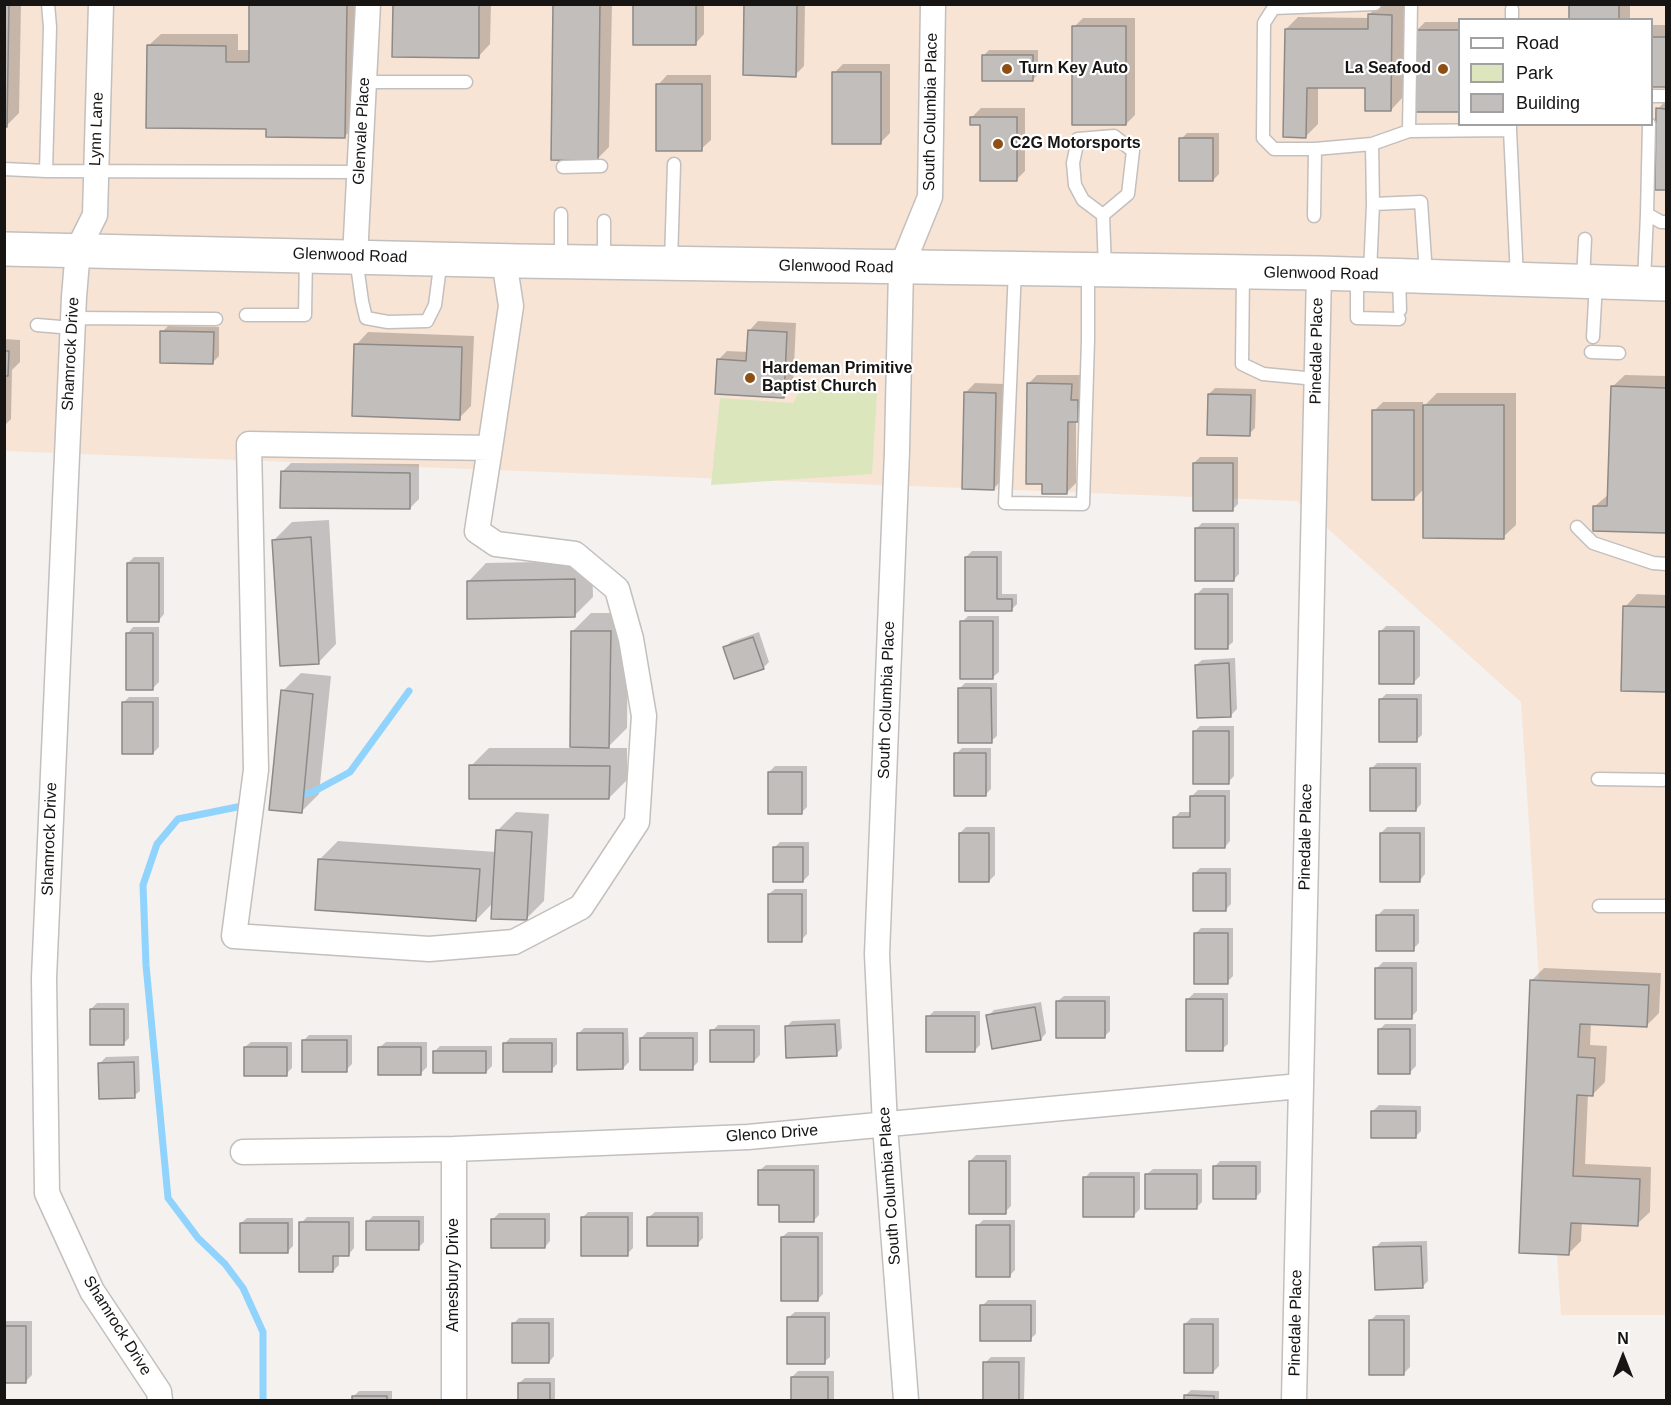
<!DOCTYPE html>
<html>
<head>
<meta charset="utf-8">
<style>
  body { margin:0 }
  #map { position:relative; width:1671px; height:1405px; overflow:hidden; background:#f5f1ef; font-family:Arial,sans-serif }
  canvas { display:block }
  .frame { position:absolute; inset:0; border:6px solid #161514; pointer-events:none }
  .legend { position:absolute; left:1458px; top:18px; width:195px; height:108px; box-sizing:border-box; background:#fff; border:2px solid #a2a1a1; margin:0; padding:8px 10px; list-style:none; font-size:18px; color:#161514 }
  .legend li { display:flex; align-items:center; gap:12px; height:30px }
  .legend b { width:30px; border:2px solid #a2a1a1 }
  .north { position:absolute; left:1593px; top:1327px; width:60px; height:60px; -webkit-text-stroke:4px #fff; paint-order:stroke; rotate:0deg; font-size:16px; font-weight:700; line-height:24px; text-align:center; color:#161514 }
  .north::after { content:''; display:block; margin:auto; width:21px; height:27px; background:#161514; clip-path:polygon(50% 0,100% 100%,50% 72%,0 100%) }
</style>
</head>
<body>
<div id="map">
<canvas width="1671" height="1405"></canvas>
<div class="frame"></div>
<ul class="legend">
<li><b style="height:8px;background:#fff"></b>Road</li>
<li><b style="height:16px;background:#dbe6bd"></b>Park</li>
<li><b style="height:16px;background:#c2bebc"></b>Building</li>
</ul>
<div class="north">N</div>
</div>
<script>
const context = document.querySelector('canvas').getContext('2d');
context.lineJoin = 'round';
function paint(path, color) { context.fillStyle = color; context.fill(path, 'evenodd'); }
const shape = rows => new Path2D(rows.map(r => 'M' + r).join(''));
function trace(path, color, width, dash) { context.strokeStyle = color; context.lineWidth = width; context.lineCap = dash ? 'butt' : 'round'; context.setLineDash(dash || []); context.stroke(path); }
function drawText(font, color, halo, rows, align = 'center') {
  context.font = font + ' Arial,sans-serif'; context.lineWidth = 4.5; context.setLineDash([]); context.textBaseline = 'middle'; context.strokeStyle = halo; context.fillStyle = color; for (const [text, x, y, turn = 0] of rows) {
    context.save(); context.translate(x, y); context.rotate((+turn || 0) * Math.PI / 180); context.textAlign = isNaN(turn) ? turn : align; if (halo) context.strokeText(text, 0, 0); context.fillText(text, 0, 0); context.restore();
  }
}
const commercial = shape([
  [5,5,1666,5,1666,1315,1561,1315,1521,702,1297,501,5,451],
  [1460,20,1652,20,1652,124,1460,124]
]);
const green = shape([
  [803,385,877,393,872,474,711,485,720,398,793,403]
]);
const shadow = shape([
  [4,4,21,4,19,113,7,125],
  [251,4,358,4,357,124,345,136,268,128,148,46,161,34,238,34,238,50,250,50],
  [394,4,491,4,490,44,478,57],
  [554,4,612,4,609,147,597,159],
  [635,4,704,4,704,34,695,44],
  [746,4,805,4,804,66,795,75],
  [1379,4,1404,4,1403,97,1391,110,1367,87,1318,87,1318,124,1306,136,1286,29,1298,17,1369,18,1369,15],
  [1570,4,1630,4,1630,20,1570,20],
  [1083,18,1135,18,1135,115,1126,124,1074,27],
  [1425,22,1460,22,1460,111,1416,31],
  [1652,25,1666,25,1666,85,1652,85],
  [989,50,1038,50,1038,74,1032,80,983,56],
  [843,64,890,64,890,133,881,142,834,73],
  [667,75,711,75,711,140,701,149,658,85],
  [1666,100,1666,189,1656,189,1658,109],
  [981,108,1025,108,1025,171,1016,180,982,124,972,117],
  [1187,133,1219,133,1219,174,1213,180,1181,139],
  [758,321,796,323,793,387,783,396,718,360,727,351,748,352,749,331],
  [168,326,219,327,219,356,213,362,162,332],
  [368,332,474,336,471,406,459,418,356,345],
  [4,339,20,340,20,362,12,370,11,419,4,426],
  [1037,375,1080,375,1080,392,1087,392,1086,411,1076,421,1076,483,1066,493,1028,384],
  [1625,375,1666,376,1666,532,1594,530,1595,506,1609,494,1612,387],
  [975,383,1005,384,1003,479,994,488,966,392],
  [1215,388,1256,389,1255,428,1249,434,1209,394],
  [1437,393,1516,393,1516,525,1503,537,1425,488,1414,499,1374,411,1383,402,1423,402,1423,407],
  [1200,457,1238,457,1238,504,1232,510,1194,463],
  [291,463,419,464,419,499,410,508,282,472],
  [329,520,336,644,318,663,274,540,292,522],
  [1202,523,1239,523,1239,574,1233,580,1196,529],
  [972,551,1002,551,1002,594,1017,594,1017,604,1011,610,966,610,966,557],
  [134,557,164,557,164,614,159,620,128,563],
  [592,561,593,597,575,615,468,582,486,563],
  [1203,588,1233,588,1233,642,1227,647,1197,594],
  [1637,594,1666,595,1666,691,1622,689,1625,607],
  [591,613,628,613,627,728,607,748,627,748,627,780,609,798,471,766,489,748,571,748,573,631],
  [968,616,999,616,999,672,993,677,962,622],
  [1386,626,1420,626,1420,676,1414,682,1380,632],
  [133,627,159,627,159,682,153,688,128,633],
  [759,632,769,662,763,668,725,647,731,642],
  [1235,658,1237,709,1231,715,1196,665,1202,660],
  [301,673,331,676,319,794,301,812,283,691],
  [965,683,997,683,997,736,991,741,960,688],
  [1386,694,1422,694,1422,735,1416,740,1380,700],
  [129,697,159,697,159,747,153,753,123,703],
  [1200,726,1234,726,1234,776,1228,782,1194,732],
  [962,748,991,748,991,789,985,795,956,754],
  [1377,763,1421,763,1421,804,1416,810,1371,769],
  [775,766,807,766,807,807,801,813,769,772],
  [1198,790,1230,790,1230,841,1225,847,1174,818,1180,812,1192,812,1192,796],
  [516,812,549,814,544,901,526,919,494,902,476,920,320,859,338,841,496,852,498,830],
  [966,827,995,827,995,875,989,881,960,833],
  [1387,827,1425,827,1425,874,1420,880,1381,833],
  [780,842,809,842,809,875,803,881,774,848],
  [1200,868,1231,868,1231,904,1225,910,1194,874],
  [775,889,807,889,807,934,801,940,769,894],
  [1384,909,1419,909,1419,943,1413,949,1378,915],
  [1201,928,1233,928,1233,976,1227,982,1195,934],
  [1383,962,1417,962,1417,1011,1411,1017,1377,968],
  [1544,968,1661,973,1659,1013,1647,1025,1591,1023,1590,1045,1607,1046,1605,1082,1593,1094,1588,1094,1585,1164,1651,1167,1650,1212,1637,1224,1582,1222,1581,1241,1569,1253,1531,981],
  [1194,993,1228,993,1228,1044,1222,1049,1188,999],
  [1064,996,1110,996,1110,1031,1104,1037,1058,1001],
  [1041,1002,1046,1033,1041,1039,988,1016,994,1010],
  [97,1003,129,1003,129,1038,124,1043,91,1009],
  [934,1011,980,1011,980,1045,974,1051,928,1017],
  [840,1019,842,1048,836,1054,786,1027,792,1021],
  [1385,1024,1416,1024,1416,1066,1410,1072,1379,1030],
  [718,1025,760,1025,760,1055,754,1061,712,1031],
  [584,1028,628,1028,629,1062,623,1068,578,1034],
  [647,1032,698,1032,698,1062,692,1068,641,1038],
  [309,1035,352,1035,352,1064,346,1070,303,1041],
  [510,1038,557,1038,557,1064,551,1070,504,1044],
  [251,1042,292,1042,292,1068,286,1074,245,1047],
  [386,1042,427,1042,427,1067,421,1073,380,1047],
  [440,1046,492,1046,492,1066,486,1072,435,1051],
  [139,1056,140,1091,134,1096,100,1063,106,1057],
  [1379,1105,1421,1106,1421,1131,1415,1137,1373,1111],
  [976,1155,1011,1155,1011,1206,1005,1212,970,1161],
  [1220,1161,1261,1161,1261,1192,1255,1198,1214,1167],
  [766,1165,819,1165,819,1215,813,1221,760,1170],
  [1153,1169,1202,1169,1202,1202,1196,1208,1147,1174],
  [1090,1172,1140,1172,1140,1209,1134,1215,1085,1178],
  [588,1212,633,1212,633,1248,627,1254,582,1218],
  [655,1212,703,1212,703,1238,697,1244,649,1217],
  [499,1213,550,1213,550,1241,545,1247,493,1219],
  [373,1216,424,1216,424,1242,418,1248,367,1222],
  [307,1217,354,1217,354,1248,349,1254,339,1254,339,1265,333,1271,301,1223],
  [247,1218,293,1218,293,1246,287,1252,241,1223],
  [983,1220,1015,1220,1015,1270,1009,1276,977,1226],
  [788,1232,823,1232,823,1294,817,1300,782,1237],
  [1427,1241,1428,1281,1422,1287,1375,1248,1381,1242],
  [988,1300,1036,1300,1036,1334,1030,1339,982,1306],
  [795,1312,830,1312,830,1357,824,1362,789,1317],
  [1376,1315,1410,1315,1410,1367,1404,1373,1370,1321],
  [519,1318,554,1318,554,1356,549,1362,514,1323],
  [1191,1318,1219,1318,1219,1366,1213,1372,1185,1324],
  [4,1321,32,1321,32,1375,26,1381,4,1381],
  [991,1357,1025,1357,1024,1400,985,1400,985,1363],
  [798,1371,834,1371,834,1400,792,1400,792,1377],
  [525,1378,555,1378,555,1400,519,1400,519,1383],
  [1191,1390,1219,1391,1219,1400,1185,1400,1185,1396],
  [359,1391,392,1391,392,1400,353,1400,353,1397]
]);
const stream = shape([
  [296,795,313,792,350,772,409,691],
  [247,805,178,819,157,844,143,885,146,965,168,1198,198,1238,225,1264,243,1288,263,1332,263,1400]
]);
const building = shape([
  [4,4,9,4,7,127,4,127,4,4],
  [249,4,347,4,345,138,266,137,266,129,146,128,147,45,226,46,226,62,249,62,249,4],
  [393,4,479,4,479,58,392,57,393,4],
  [553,4,600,4,598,161,551,160,553,4],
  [633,4,696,4,696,45,633,45,633,4],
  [744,4,797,4,796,77,743,75,744,4],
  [1569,4,1619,4,1619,20,1569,20,1569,4],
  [1368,14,1392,15,1391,111,1365,111,1365,88,1307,88,1306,138,1283,137,1285,29,1368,29,1368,14],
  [1072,26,1126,26,1126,125,1072,125,1072,26],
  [1414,30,1460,30,1460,112,1414,112,1414,30],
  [1652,37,1666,37,1666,87,1652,87,1652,37],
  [982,55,1033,55,1033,81,982,81,982,55],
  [832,72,881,72,881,144,832,144,832,72],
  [656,84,702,84,702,151,656,151,656,84],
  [1656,108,1666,109,1666,190,1655,190,1656,108],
  [970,117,1017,117,1017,181,980,181,980,125,970,125,970,117],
  [1179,138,1213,138,1213,181,1179,181,1179,138],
  [748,330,787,332,784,398,715,394,717,359,746,361,748,330],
  [160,331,214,332,213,364,160,363,160,331],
  [354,344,462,347,460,420,352,416,354,344],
  [4,351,9,351,8,376,4,376,4,351],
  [1027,383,1072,384,1071,400,1078,400,1078,422,1068,422,1067,494,1042,494,1042,484,1026,484,1027,383],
  [1611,386,1666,388,1666,533,1593,531,1593,506,1607,506,1611,386],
  [964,392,996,393,994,490,962,489,964,392],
  [1208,394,1251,395,1250,436,1207,435,1208,394],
  [1423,405,1504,405,1504,539,1423,538,1423,405],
  [1372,410,1414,410,1414,500,1372,500,1372,410],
  [1193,463,1233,463,1233,511,1193,511,1193,463],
  [281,471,410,473,410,509,280,508,281,471],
  [1195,528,1234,528,1234,581,1195,581,1195,528],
  [311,537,319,664,280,666,272,540,311,537],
  [965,557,997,557,997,599,1012,599,1012,611,965,611,965,557],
  [127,563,159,563,159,622,127,622,127,563],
  [575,579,575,617,467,619,467,581,575,579],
  [1195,594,1228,594,1228,649,1195,649,1195,594],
  [1623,606,1666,607,1666,692,1621,691,1623,606],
  [960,621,993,621,993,679,960,679,960,621],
  [571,631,611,631,609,748,570,747,571,631],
  [1379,631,1414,631,1414,684,1379,684,1379,631],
  [126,633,153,633,153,690,126,690,126,633],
  [753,637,764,669,734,679,723,647,753,637],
  [1229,663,1231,717,1197,718,1195,665,1229,663],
  [958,688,991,688,992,743,958,743,958,688],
  [281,690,313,694,302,813,269,810,281,690],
  [1379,699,1417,699,1417,742,1379,742,1379,699],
  [122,702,153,702,153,754,122,754,122,702],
  [1193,731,1229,731,1229,784,1193,784,1193,731],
  [954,753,986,753,986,796,954,796,954,753],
  [469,765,610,766,609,799,469,799,469,765],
  [1370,768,1416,768,1416,811,1370,811,1370,768],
  [768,772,802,772,802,814,768,814,768,772],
  [1190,796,1225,796,1225,848,1173,848,1173,817,1190,817,1190,796],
  [496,830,532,832,527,920,491,919,496,830],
  [959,833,989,833,989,882,959,882,959,833],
  [1380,833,1420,833,1420,882,1380,882,1380,833],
  [773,847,803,847,803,882,773,882,773,847],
  [318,859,480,869,476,921,315,910,318,859],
  [1193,873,1226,873,1226,911,1193,911,1193,873],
  [768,894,802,894,802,942,768,942,768,894],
  [1376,915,1414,915,1414,951,1376,951,1376,915],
  [1194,933,1228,933,1228,984,1194,984,1194,933],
  [1375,968,1412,968,1412,1019,1375,1019,1375,968],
  [1530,980,1649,985,1647,1027,1580,1024,1578,1057,1595,1058,1593,1096,1577,1095,1573,1176,1640,1179,1638,1226,1571,1223,1569,1255,1519,1253,1530,980],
  [1186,999,1223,999,1223,1051,1186,1051,1186,999],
  [1056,1001,1105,1001,1105,1038,1056,1038,1056,1001],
  [1035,1007,1041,1040,992,1049,986,1015,1035,1007],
  [90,1009,124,1009,124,1045,90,1045,90,1009],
  [926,1016,975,1016,975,1052,926,1052,926,1016],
  [835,1024,837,1056,786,1058,785,1026,835,1024],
  [1378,1029,1410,1029,1410,1074,1378,1074,1378,1029],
  [710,1030,754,1030,754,1062,710,1062,710,1030],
  [577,1033,623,1033,623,1069,577,1070,577,1033],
  [640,1038,693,1038,693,1070,640,1070,640,1038],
  [302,1040,347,1040,347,1072,302,1072,302,1040],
  [503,1043,552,1043,552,1072,503,1072,503,1043],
  [244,1047,287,1047,287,1076,244,1076,244,1047],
  [378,1047,421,1047,421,1075,378,1075,378,1047],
  [433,1051,486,1051,486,1073,433,1073,433,1051],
  [134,1062,135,1098,99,1099,98,1063,134,1062],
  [1371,1111,1416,1111,1416,1138,1371,1138,1371,1111],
  [969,1161,1006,1161,1006,1214,969,1214,969,1161],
  [1213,1166,1256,1166,1256,1199,1213,1199,1213,1166],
  [758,1170,814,1170,814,1222,779,1222,779,1205,758,1205,758,1170],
  [1145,1174,1197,1174,1197,1209,1145,1209,1145,1174],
  [1083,1177,1134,1177,1134,1217,1083,1217,1083,1177],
  [581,1217,628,1217,628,1256,581,1256,581,1217],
  [647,1217,698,1217,698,1246,647,1246,647,1217],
  [491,1219,545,1219,545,1248,491,1248,491,1219],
  [366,1221,419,1221,419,1250,366,1250,366,1221],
  [299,1222,349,1222,349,1256,333,1256,333,1272,299,1272,299,1222],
  [240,1223,288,1223,288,1253,240,1253,240,1223],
  [976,1225,1010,1225,1010,1277,976,1277,976,1225],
  [781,1237,818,1237,818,1301,781,1301,781,1237],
  [1421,1246,1423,1288,1375,1290,1373,1247,1421,1246],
  [980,1305,1031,1305,1031,1341,980,1341,980,1305],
  [787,1317,825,1317,825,1364,787,1364,787,1317],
  [1369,1320,1404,1320,1404,1375,1369,1375,1369,1320],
  [512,1323,549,1323,549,1363,512,1363,512,1323],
  [1184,1324,1213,1324,1213,1373,1184,1373,1184,1324],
  [4,1326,26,1326,26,1383,4,1383,4,1326],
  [983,1362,1019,1362,1019,1400,983,1400,983,1362],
  [791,1377,828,1377,828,1400,791,1400,791,1377],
  [518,1383,550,1383,550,1400,518,1400,518,1383],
  [1184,1395,1214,1396,1214,1400,1184,1400,1184,1395],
  [352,1396,387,1396,387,1400,352,1400,352,1396]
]);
const lane = shape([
  [48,4,50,27,46,171,359,172],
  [1276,4,1264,23,1263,138,1274,149,1315,149,1372,144,1373,204],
  [1274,8,1375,4],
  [1512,20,1512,9],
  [364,82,466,82],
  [1652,96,1666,96],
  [1649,124,1647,214,1661,222,1666,222],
  [1510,130,1517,278],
  [1409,131,1510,130,1510,124],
  [1114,136,1133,151,1128,194,1103,215,1083,200,1075,185,1073,163,1078,139,1114,136],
  [1372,144,1409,131,1411,4],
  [563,167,601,166],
  [4,169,46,171],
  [1103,215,1105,269],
  [1314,216,1315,149],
  [604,221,604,261],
  [356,258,362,301,366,318,388,322,427,321,435,305,441,259],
  [561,260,561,214],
  [671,262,674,164],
  [1015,269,1005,503,1083,504,1088,340,1088,271],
  [1243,273,1242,364,1263,374,1316,379],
  [1370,273,1373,204,1421,202,1426,274],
  [1357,275,1357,318,1399,319],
  [1399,277,1400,310],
  [1583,280,1585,239],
  [1644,282,1647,214],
  [246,315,305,315,306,256],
  [73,318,216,319],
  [37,325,72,328],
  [1593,337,1596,283],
  [1591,352,1619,353],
  [1577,527,1593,543,1653,563,1666,564],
  [1598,779,1663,780],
  [1599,906,1666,906]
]);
const street = shape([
  [101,4,95,215,78,249,74,297,44,978,47,1193,92,1291,159,1392,160,1400],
  [355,257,368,4],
  [490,448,477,531,496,544,575,554,617,589,631,639,644,716,637,822,581,907,514,942,429,949,234,936,256,770,249,444,490,448,511,306,504,260],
  [454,1149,454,1400],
  [243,1152,454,1149,748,1137,1300,1086],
  [906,1400,885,1126,877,954,897,451,901,268,930,197,933,4],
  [1294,1400,1319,273]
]);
const secondary = shape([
  [4,249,519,261,1319,273,1666,284]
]);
const markers = [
  [1007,69,6,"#8e4f15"],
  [1443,69,6,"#8e4f15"],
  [998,144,6,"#8e4f15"],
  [750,378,6,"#8e4f15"]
];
const poiNames = [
  ["Turn Key Auto",1019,69],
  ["La Seafood",1431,69,"right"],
  ["C2G Motorsports",1010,144],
  ["Hardeman Primitive",762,369],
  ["Baptist Church",762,387]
];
const streetNames = [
  ["South Columbia Place",931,112,-89],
  ["Lynn Lane",97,129,-88],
  ["Glenvale Place",362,131,-87],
  ["Glenwood Road",350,256,2],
  ["Glenwood Road",836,267,1],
  ["Glenwood Road",1321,274,1],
  ["Pinedale Place",1317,351,-89],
  ["Shamrock Drive",71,354,-87],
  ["South Columbia Place",887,700,-88],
  ["Pinedale Place",1306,837,-89],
  ["Shamrock Drive",50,839,-88],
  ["Glenco Drive",772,1134,-4],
  ["South Columbia Place",890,1186,-94],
  ["Amesbury Drive",454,1275,-90],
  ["Pinedale Place",1296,1323,-89],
  ["Shamrock Drive",117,1326,58]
];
paint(commercial, '#f8e4d5');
paint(green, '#dbe6bd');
paint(shadow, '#0003');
trace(stream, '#90d3fd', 7);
paint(building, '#c2bebc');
trace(building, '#8c8987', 1.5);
trace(lane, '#c3bfbd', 15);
trace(street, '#c3bfbd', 27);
trace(secondary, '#c3bfbd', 36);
trace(lane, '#fff', 12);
trace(street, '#fff', 24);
trace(secondary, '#fff', 33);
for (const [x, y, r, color] of markers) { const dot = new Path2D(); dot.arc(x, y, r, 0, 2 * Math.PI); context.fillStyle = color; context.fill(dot); trace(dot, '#fff', 2); }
drawText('bold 16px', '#161514', '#fff', poiNames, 'left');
drawText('16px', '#161514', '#fff', streetNames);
</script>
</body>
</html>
